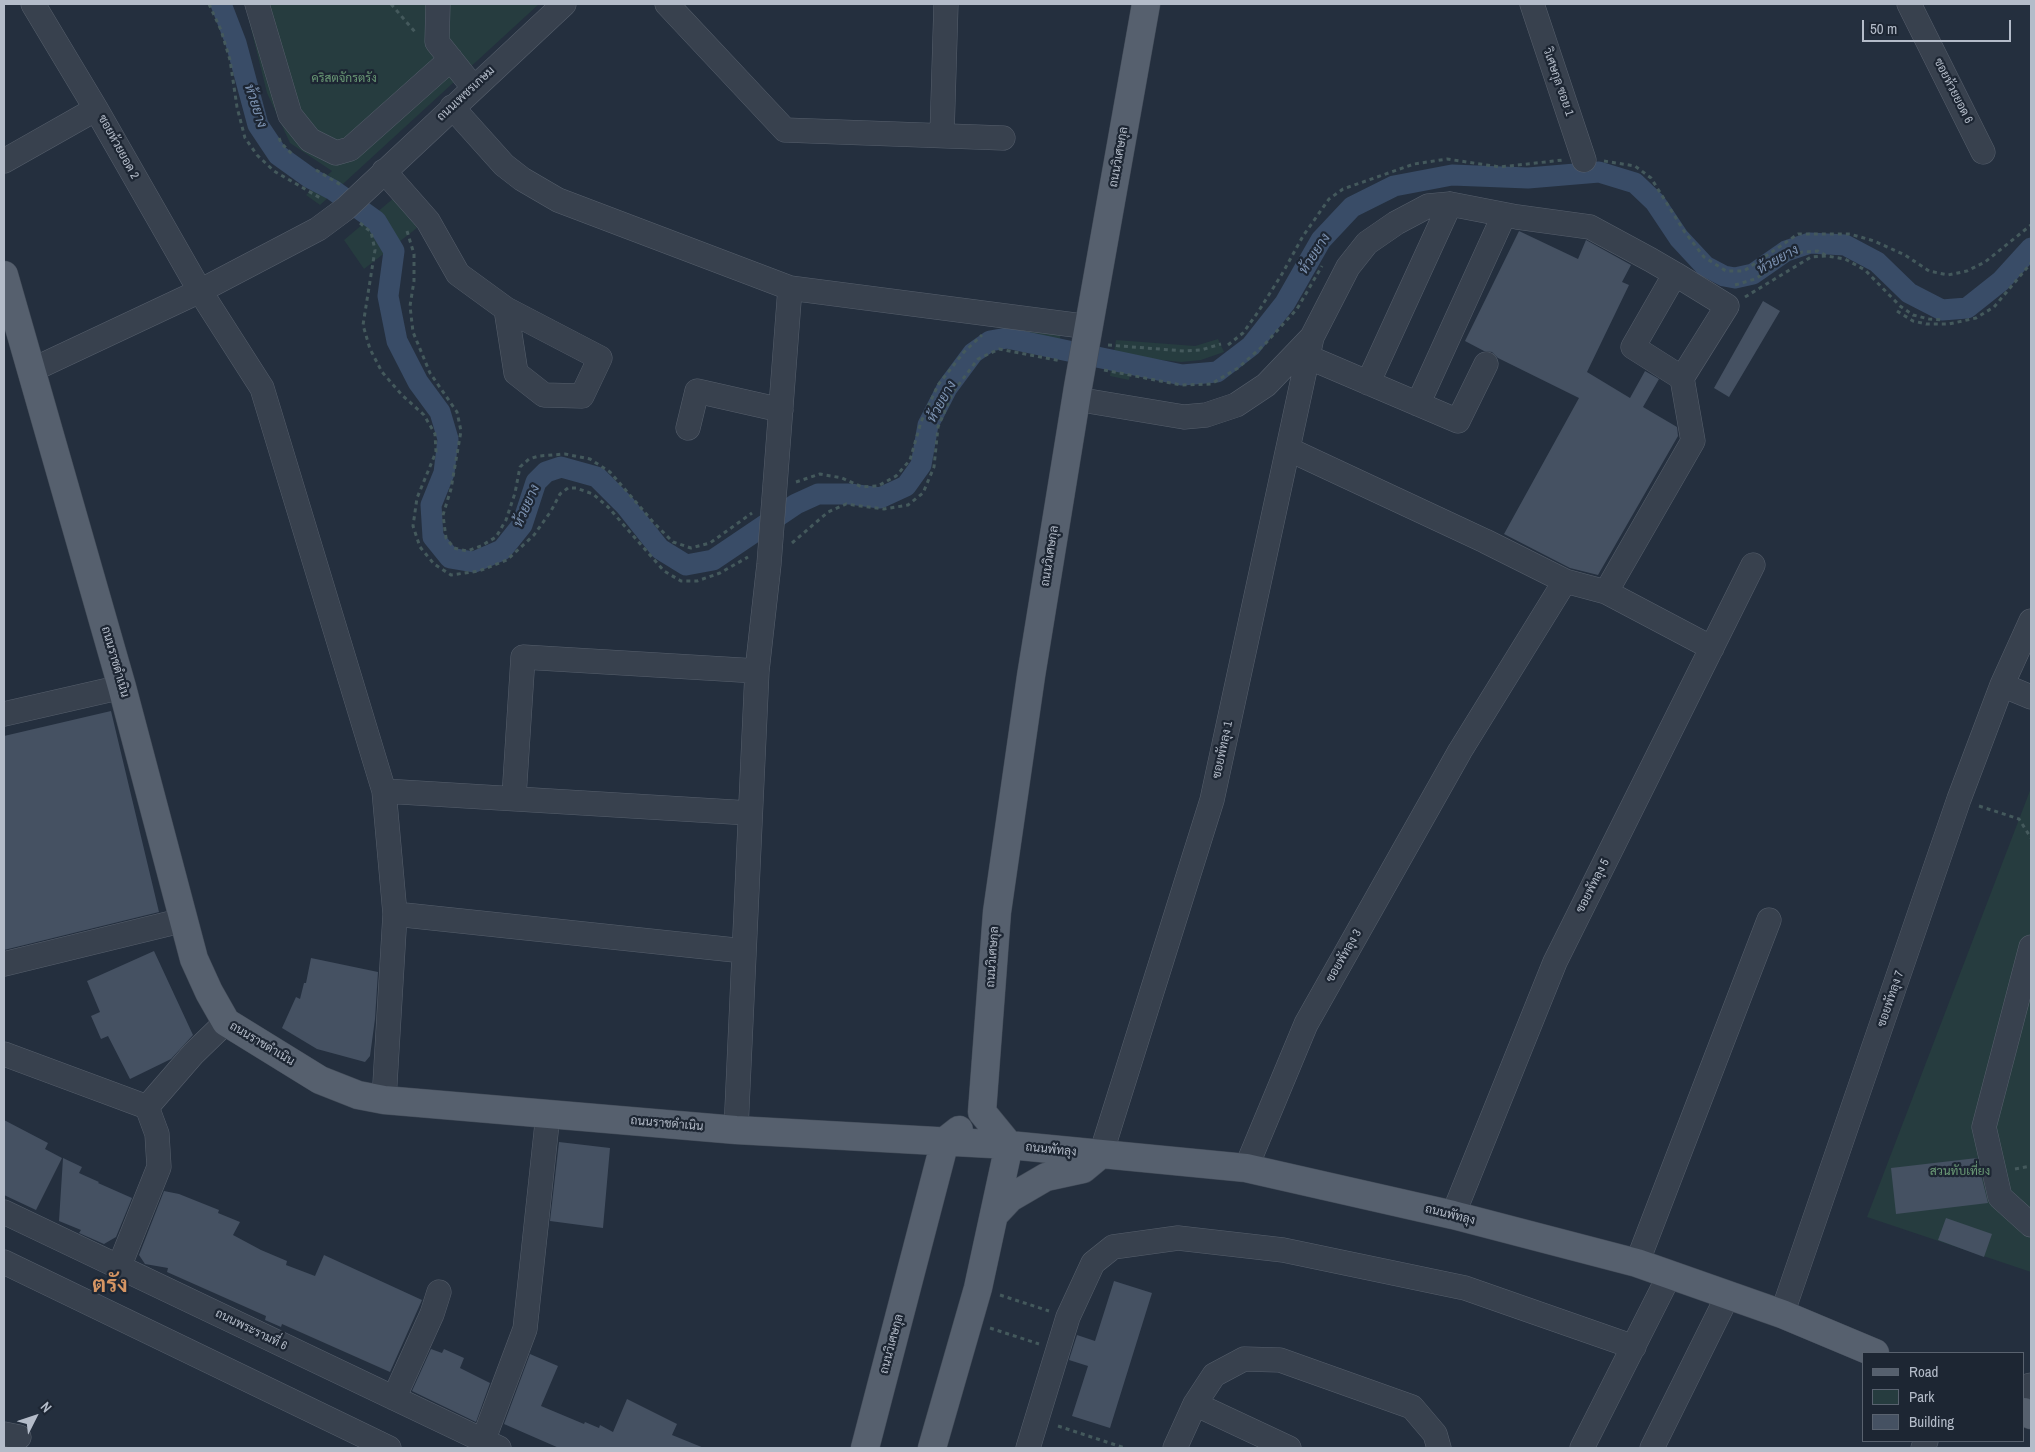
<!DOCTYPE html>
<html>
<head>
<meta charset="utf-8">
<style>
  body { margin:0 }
  #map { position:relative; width:2035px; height:1452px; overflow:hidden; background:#242f3e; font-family:"Archivo Narrow",sans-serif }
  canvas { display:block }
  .frame { position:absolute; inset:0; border:5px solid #b4bcc9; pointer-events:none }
  .legend { position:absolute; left:1862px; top:1352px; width:162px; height:90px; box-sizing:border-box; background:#1d2633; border:1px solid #59626f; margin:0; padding:6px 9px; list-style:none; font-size:15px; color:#b4bcc9 }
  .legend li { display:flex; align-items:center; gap:10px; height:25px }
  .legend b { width:25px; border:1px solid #59626f }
  .north { position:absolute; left:10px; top:1392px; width:50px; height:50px; -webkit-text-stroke:4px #1d2633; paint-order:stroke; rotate:49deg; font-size:14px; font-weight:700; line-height:20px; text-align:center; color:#b4bcc9 }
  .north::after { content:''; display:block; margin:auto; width:18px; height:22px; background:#b4bcc9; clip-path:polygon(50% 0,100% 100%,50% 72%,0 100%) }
  .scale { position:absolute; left:1862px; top:20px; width:149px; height:22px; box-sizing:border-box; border:2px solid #b4bcc9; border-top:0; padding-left:6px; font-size:15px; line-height:18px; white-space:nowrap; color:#b4bcc9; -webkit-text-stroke:4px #1d2633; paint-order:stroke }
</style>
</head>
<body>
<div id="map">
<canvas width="2035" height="1452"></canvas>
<div class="frame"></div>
<ul class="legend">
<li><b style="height:6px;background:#56606e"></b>Road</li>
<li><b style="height:14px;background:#263c3f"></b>Park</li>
<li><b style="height:14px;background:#455162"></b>Building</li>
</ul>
<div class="north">N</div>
<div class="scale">50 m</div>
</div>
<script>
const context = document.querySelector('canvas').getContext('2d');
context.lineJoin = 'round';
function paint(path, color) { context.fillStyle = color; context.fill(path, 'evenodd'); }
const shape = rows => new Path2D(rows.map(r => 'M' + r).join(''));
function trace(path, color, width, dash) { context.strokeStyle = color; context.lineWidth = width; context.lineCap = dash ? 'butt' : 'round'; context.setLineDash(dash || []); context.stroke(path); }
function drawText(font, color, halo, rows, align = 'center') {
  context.font = font + ' "Archivo Narrow",Sarabun,sans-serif'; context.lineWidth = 4.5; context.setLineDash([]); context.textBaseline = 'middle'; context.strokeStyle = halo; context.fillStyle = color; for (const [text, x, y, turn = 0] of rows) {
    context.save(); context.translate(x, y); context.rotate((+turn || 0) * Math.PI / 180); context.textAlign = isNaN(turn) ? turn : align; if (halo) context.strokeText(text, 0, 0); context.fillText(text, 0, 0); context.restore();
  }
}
const green = shape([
  [245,4,539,4,320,205,306,195,332,171,290,143,267,93],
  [395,197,417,228,364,269,344,240],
  [1005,322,1061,332,1057,358,1046,356,1048,342,1003,335],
  [1218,339,1224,352,1201,360,1181,362,1133,357,1129,380,1110,376,1116,340,1195,346],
  [2031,788,2031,1272,1867,1217]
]);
const canal = shape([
  [221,4,236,43,258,125,278,155,310,178,333,190,376,221,394,251,388,296,397,341,418,382,440,412,448,439,444,473,431,505,433,537,450,558,474,562,502,550,522,525,536,482,546,472,561,467,597,477,625,505,660,549,686,565,713,560,796,504,818,494,850,494,880,498,906,486,921,465,928,425,947,388,973,353,990,341,1007,338,1182,375,1217,372,1251,346,1285,303,1321,240,1352,207,1394,186,1452,175,1528,178,1599,172,1635,183,1655,202,1679,238,1705,266,1724,276,1735,278,1753,274,1786,251,1810,243,1845,245,1877,262,1909,293,1942,310,1967,308,2001,281,2031,248]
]);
const building = shape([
  [1519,231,1578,259,1586,240,1631,265,1622,282,1629,285,1587,372,1630,398,1645,371,1659,379,1643,407,1677,427,1678,436,1598,575,1570,568,1504,534,1579,398,1498,358,1492,352,1484,351,1465,341],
  [1763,301,1780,311,1729,397,1714,388],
  [111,711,159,912,4,950,4,736],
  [154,951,193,1035,171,1059,130,1079,108,1036,101,1039,91,1016,100,1012,87,981],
  [311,958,378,972,375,1019,370,1056,365,1062,317,1049,282,1028,296,997,300,999,304,983,306,983],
  [4,1120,48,1143,45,1149,62,1158,36,1210,4,1195],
  [559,1142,610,1148,603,1228,550,1221],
  [63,1158,82,1167,79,1173,99,1182,98,1183,132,1198,116,1237,104,1244,79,1233,81,1230,59,1221],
  [1977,1158,1988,1203,1896,1214,1891,1168],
  [164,1191,179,1194,219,1210,218,1213,240,1222,233,1235,261,1250,287,1261,286,1265,315,1276,324,1255,422,1300,390,1372,282,1324,281,1327,265,1320,266,1316,167,1272,168,1268,145,1264,139,1255],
  [1946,1218,1992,1234,1984,1257,1938,1240],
  [1114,1281,1152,1293,1110,1428,1072,1416,1088,1366,1069,1360,1077,1335,1095,1341],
  [431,1349,442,1353,444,1349,464,1358,460,1368,490,1383,476,1422,412,1391],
  [530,1354,558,1366,541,1406,584,1424,585,1422,599,1428,600,1425,613,1432,627,1399,677,1424,672,1435,704,1448,559,1448,504,1424]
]);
const path = shape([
  [209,4,221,30,230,60,237,107,245,138,257,155,274,171,322,199],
  [391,4,415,32],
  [279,138,281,143,292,154],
  [1604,161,1635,166,1651,178,1684,231,1704,257,1726,271,1744,271,1798,234,1850,234,1874,241,1905,255,1929,271,1948,275,1967,271,1985,262,2031,225],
  [316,170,341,185],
  [360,223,371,232,375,250,363,325,370,349,382,372,402,395,424,415,435,434,436,452,417,498,413,526,420,547,434,564,451,575,479,571,507,560,534,535,551,511,560,494,568,488,576,488,593,494,608,507,664,571,681,581,697,581,720,573,748,557],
  [407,231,414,254,414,281,410,306,413,332,430,373,457,412,461,431,451,489,443,515,446,538,454,548,467,551,481,546,496,537,506,520,515,493,520,467,529,459,539,456,565,454,590,459,610,472,654,523,673,542,691,548,710,543,752,513],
  [1735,285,1755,279,1784,261,1802,252,1818,251,1827,256],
  [1745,297,1811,257,1827,256,1845,259,1865,270,1900,306,1913,315,1929,319,1943,320],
  [1897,311,1913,321,1926,324,1949,324,1976,318,1994,307,2031,263],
  [1108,345,1184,351,1201,350,1221,344],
  [1228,345,1243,333,1258,312,1282,274,1303,236,1329,199,1343,189,1414,164,1447,159,1500,167,1563,160],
  [1104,370,1181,385,1211,384,1238,368,1264,345,1297,309,1322,266],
  [796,482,820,474,842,478,862,487,878,486,896,476,910,460,921,422,938,385,964,352,982,335],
  [792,543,828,512,846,504,884,509,908,505,923,493,934,467,938,427,953,392,978,359,999,349,1061,361],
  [1979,806,2019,819,2031,838],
  [2015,1169,2031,1166],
  [1000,1295,1049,1311],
  [990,1328,1039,1344],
  [1058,1426,1125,1448]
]);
const minor = shape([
  [33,4,96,109,200,291,262,388,384,791,395,914,384,1100],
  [257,4,290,115,310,140,336,153,350,149,451,59],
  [438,4,437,42,473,87],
  [667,4,785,130,1003,138],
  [1532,4,1584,160],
  [1909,4,1983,152],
  [452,107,504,165,522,179,558,200,790,288,1090,327],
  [942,135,946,4],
  [4,161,96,109],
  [384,171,428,221,458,274,506,309,600,358,582,396,544,395,516,373,506,309],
  [1308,357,1458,421,1486,364],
  [32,370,200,291,318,229,345,209,564,4],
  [1368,383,1450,204],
  [1076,399,1184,417,1206,415,1236,405,1266,385,1312,337,1348,267,1367,243,1396,223,1428,206,1450,204,1517,217,1590,227,1651,260,1675,274,1727,306,1682,378,1633,347,1675,274],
  [1418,404,1504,215],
  [688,428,697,391,781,410],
  [1288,449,1485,541,1565,581,1606,592,1712,648],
  [1606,592,1693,441,1682,378],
  [2002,685,2031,697],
  [4,714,122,687],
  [384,791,749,813],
  [514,797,523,657,757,671],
  [395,914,744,951],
  [2031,947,1984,1127,2000,1197,2031,1225],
  [4,964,184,920],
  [4,1054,147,1107],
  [736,1130,757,671,769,564,790,288],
  [1101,1154,1212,800,1312,337],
  [1246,1168,1306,1024,1460,751,1565,581],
  [4,1212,499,1448],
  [1453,1215,1555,962,1753,565],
  [4,1262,389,1448],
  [1637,1263,1769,920],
  [119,1267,159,1167,157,1134,147,1107,193,1054,226,1022],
  [1782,1314,1959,799,2002,685,2031,621],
  [2024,1387,2031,1385],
  [394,1398,432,1314,439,1292],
  [1195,1404,1289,1448],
  [4,1434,19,1437],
  [483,1441,525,1329,548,1114],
  [1028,1448,1068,1317,1093,1263,1113,1247,1178,1238,1283,1250,1465,1288,1634,1347],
  [1175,1448,1195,1404,1214,1375,1244,1359,1280,1360,1412,1407,1435,1434,1439,1448],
  [1582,1448,1670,1274],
  [1652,1448,1728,1295],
  [1923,1448,1926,1441]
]);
const major = shape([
  [4,275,122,687,194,959,209,992,226,1022,320,1080,358,1095,384,1100,736,1130,1009,1145,1246,1168,1453,1215,1637,1263,1782,1314,1875,1353],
  [994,1215,1010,1198,1046,1177,1083,1169,1101,1154],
  [2024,1412,2031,1415],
  [865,1448,945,1141,959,1130],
  [932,1448,978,1288,1009,1145,982,1112,997,912,1031,676,1078,387,1146,4]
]);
const parkNames = [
  ["คริสตจักรตรัง",344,79],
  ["สวนทับเที่ยง",1960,1172]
];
const streetNames = [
  ["วิเศษกุล ซอย 1",1558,82,71],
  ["ซอยห้วยยอด 6",1953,91,63],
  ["ถนนเพชรเกษม",466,94,-43],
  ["ซอยห้วยยอด 2",118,147,61],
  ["ถนนวิเศษกุล",1119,157,-80],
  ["ถนนวิเศษกุล",1050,556,-81],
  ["ถนนราชดำเนิน",115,662,74],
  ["ซอยพัทลุง 1",1223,750,-78],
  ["ซอยพัทลุง 5",1593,886,-63],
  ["ซอยพัทลุง 3",1344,956,-60],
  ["ถนนวิเศษกุล",993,957,-86],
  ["ซอยพัทลุง 7",1891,999,-71],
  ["ถนนราชดำเนิน",262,1044,31],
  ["ถนนราชดำเนิน",667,1124,5],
  ["ถนนพัทลุง",1051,1150,6],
  ["ถนนพัทลุง",1450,1215,14],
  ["ถนนพระรามที่ 6",251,1330,26],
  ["ถนนวิเศษกุล",892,1344,-75]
];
const waterNames = [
  ["ห้วยยาง",255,106,72],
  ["ห้วยยาง",1315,254,-57],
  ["ห้วยยาง",1778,260,-29],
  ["ห้วยยาง",942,402,-61],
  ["ห้วยยาง",527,506,-66]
];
const townNames = [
  ["ตรัง",110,1286]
];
paint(green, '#263c3f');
trace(canal, '#394c67', 21);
paint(building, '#455162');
trace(minor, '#565f6c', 25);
trace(major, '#414a57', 29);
trace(path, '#44595c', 3, [4, 4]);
trace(minor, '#38414e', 24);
trace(major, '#56606e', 28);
drawText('12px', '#6b9a76', '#1d2633', parkNames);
drawText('12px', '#b4bcc9', '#1d2633', streetNames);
drawText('italic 14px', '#7c92b1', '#1d2633', waterNames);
drawText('bold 22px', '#d59563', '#1d2633', townNames);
</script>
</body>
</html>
